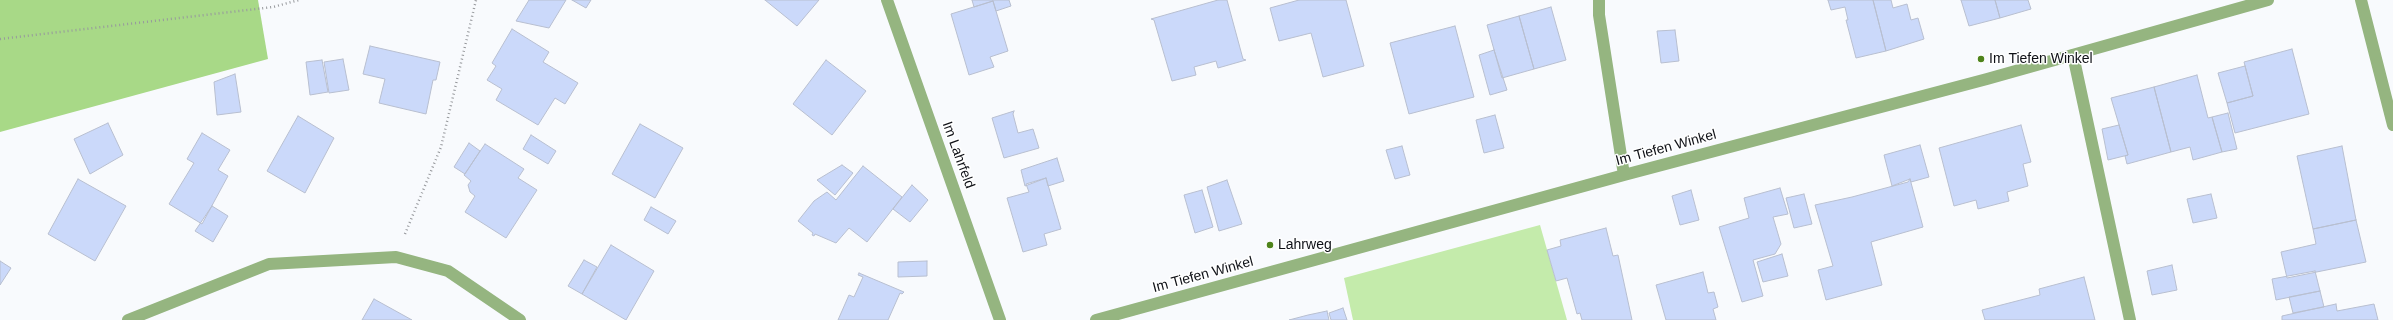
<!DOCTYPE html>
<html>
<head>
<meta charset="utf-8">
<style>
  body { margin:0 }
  canvas { display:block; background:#f8fafd }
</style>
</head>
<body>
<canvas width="2393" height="320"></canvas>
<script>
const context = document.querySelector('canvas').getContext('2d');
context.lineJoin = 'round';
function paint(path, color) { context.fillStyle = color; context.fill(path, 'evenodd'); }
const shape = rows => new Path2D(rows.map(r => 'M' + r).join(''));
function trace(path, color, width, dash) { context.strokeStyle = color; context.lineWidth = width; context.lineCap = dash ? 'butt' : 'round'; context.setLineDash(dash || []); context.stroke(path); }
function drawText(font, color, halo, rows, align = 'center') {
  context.font = font + ' Arial,sans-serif'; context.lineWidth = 3; context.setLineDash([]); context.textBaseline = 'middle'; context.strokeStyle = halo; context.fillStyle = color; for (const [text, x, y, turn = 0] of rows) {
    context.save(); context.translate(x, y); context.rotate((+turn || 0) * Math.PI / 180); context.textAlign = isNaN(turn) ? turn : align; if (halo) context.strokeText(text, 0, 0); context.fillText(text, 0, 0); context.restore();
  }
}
const green = shape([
  [1540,225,1567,320,1353,320,1344,278]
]);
const forest = shape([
  [0,0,258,0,268,59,0,132]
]);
const building = shape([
  [529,0,566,0,549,28,516,21,529,0],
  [572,0,591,0,586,8,572,0],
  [765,0,819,0,797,26,765,0],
  [972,0,1009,0,1011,6,996,11,993,1,974,7,972,0],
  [1218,0,1227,0,1243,59,1246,60,1218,68,1216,61,1194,67,1196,75,1172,81,1154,20,1151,19,1218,0],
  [1299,0,1346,0,1364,66,1323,77,1311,33,1279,41,1270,8,1299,0],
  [1828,0,1873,0,1886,51,1856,58,1846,20,1848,20,1845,7,1831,10,1828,0],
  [1873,0,1891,0,1893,8,1907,4,1911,20,1918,18,1924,39,1886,51,1873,0],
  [1961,0,1995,0,2000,18,1969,26,1961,0],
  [1995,0,2028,0,2031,9,2000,18,1995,0],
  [993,1,1008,51,990,57,994,67,969,75,951,14,993,1],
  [1551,7,1566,60,1534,69,1519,16,1551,7],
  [1519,16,1534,69,1502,78,1487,25,1519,16],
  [1455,26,1474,97,1409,114,1390,43,1455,26],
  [512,29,549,52,543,62,578,83,565,104,555,98,538,125,496,100,502,89,487,80,496,66,492,63,512,29],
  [1675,30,1679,61,1661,63,1657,31,1675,30],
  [370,46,440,62,436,80,433,80,426,114,379,103,385,79,363,74,370,46],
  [2292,49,2309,114,2235,133,2227,103,2253,96,2244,62,2292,49],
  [1494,50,1507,90,1490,95,1479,55,1494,50],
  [343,59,349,90,329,93,324,62,343,59],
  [322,60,328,92,310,95,306,62,322,60],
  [826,60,866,91,832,135,793,104,826,60],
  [2245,66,2253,96,2227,103,2218,73,2245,66],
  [235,74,241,112,217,115,214,82,235,74],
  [2197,75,2208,118,2212,117,2222,152,2193,160,2190,147,2171,152,2154,87,2197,75],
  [2154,87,2171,152,2127,164,2125,156,2128,155,2111,98,2154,87],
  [1014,111,1013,114,1018,133,1033,129,1039,148,1004,158,992,118,1014,111],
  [2228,113,2237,149,2222,152,2212,117,2228,113],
  [1495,115,1504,148,1484,153,1476,120,1495,115],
  [298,116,334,138,305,193,267,171,298,116],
  [108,123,123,155,90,174,74,139,108,123],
  [640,124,683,148,655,198,612,174,640,124],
  [2021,125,2031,162,2023,164,2028,186,2007,192,2009,201,1978,209,1976,200,1954,206,1939,148,2021,125],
  [2119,125,2128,155,2108,160,2102,129,2119,125],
  [202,133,230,150,218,170,228,176,202,224,169,204,194,163,187,159,202,133],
  [531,135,556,151,548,164,523,149,531,135],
  [469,143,480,151,465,174,454,167,469,143],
  [485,144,524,169,518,178,537,190,506,238,465,212,475,196,470,192,468,185,471,181,464,175,485,144],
  [1920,145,1929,177,1911,182,1910,179,1892,186,1884,155,1920,145],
  [1402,146,1410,175,1395,179,1386,150,1402,146],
  [2342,146,2356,220,2313,229,2297,156,2342,146],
  [1057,158,1064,181,1048,186,1046,178,1025,186,1021,170,1057,158],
  [842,165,853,173,835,195,817,180,842,165],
  [863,166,902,197,867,242,849,228,836,243,815,234,814,236,812,235,813,233,798,221,814,201,827,192,836,200,863,166],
  [1046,178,1061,229,1044,234,1047,245,1023,252,1007,198,1029,192,1026,184,1046,178],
  [78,179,126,206,95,261,48,234,78,179],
  [1910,179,1923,227,1871,242,1882,285,1826,300,1818,270,1833,266,1815,205,1852,197,1908,182,1910,179],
  [1227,180,1242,224,1219,231,1207,187,1227,180],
  [912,185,928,200,910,222,893,209,912,185],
  [1780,188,1788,214,1773,217,1781,244,1775,254,1753,260,1763,296,1742,302,1719,227,1749,218,1744,198,1780,188],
  [1202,190,1213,227,1195,233,1184,195,1202,190],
  [1691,190,1699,220,1680,225,1672,196,1691,190],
  [1804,194,1812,224,1794,228,1786,198,1804,194],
  [2211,194,2217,218,2193,223,2187,199,2211,194],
  [212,206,228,216,213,242,195,231,212,206],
  [651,207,676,221,668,234,644,220,651,207],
  [2356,220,2366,262,2287,278,2281,252,2316,244,2313,229,2356,220],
  [1606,228,1613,256,1618,255,1632,320,1582,320,1580,313,1577,314,1567,278,1556,281,1547,250,1561,246,1560,240,1606,228],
  [611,245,654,271,626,320,582,294,611,245],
  [1782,254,1788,276,1763,282,1757,262,1782,254],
  [584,260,597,267,582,294,568,286,584,260],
  [0,261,11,268,0,285,0,261],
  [927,261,927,276,898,277,898,262,927,261],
  [2172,265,2177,290,2152,295,2147,271,2172,265],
  [2315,271,2320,291,2276,300,2272,279,2315,271],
  [1703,272,1708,293,1714,292,1718,307,1713,309,1716,320,1666,320,1656,285,1703,272],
  [859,273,904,292,902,294,900,293,888,320,838,320,849,295,854,297,863,277,858,275,859,273],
  [2084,277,2095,320,1985,320,1982,310,2040,295,2039,289,2084,277],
  [2320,291,2324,307,2293,313,2289,297,2320,291],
  [374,299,412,320,362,320,374,299],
  [2336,304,2337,311,2374,304,2378,320,2282,320,2282,316,2336,304],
  [1343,308,1347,320,1331,320,1329,313,1343,308],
  [1327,311,1329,320,1289,320,1308,315,1327,311]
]);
const path = shape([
  [0,39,273,7,299,0],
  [405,234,441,147,476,0]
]);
const lane = shape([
  [2073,55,2130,320]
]);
const street = shape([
  [887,0,1000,320],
  [1599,0,1599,15,1624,175],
  [2361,0,2393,125],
  [128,320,269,264,396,257,448,271,520,320],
  [1096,320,1624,175,1987,79,2268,0]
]);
const markers = [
  [1981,59,4,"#4e831b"],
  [1270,245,4,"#4e831b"]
];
const poiNames = [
  ["Im Tiefen Winkel",1989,59],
  ["Lahrweg",1278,245]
];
const streetNames = [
  ["Im Tiefen Winkel",1666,148,-15],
  ["Im Lahrfeld",958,155,70],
  ["Im Tiefen Winkel",1203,275,-15]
];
paint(green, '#c4ebab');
paint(forest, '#a8d987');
paint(building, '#cbd9fa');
trace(building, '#b8bfd0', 1);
trace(path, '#97999d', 2.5, [1, 3]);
trace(lane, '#95b580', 12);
trace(street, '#95b580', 12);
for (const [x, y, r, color] of markers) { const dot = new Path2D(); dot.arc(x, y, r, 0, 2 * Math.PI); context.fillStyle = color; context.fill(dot); trace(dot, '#fff', 1.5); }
drawText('14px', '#0e1016', '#fff', poiNames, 'left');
drawText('14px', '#0e1016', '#fff', streetNames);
</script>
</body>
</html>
